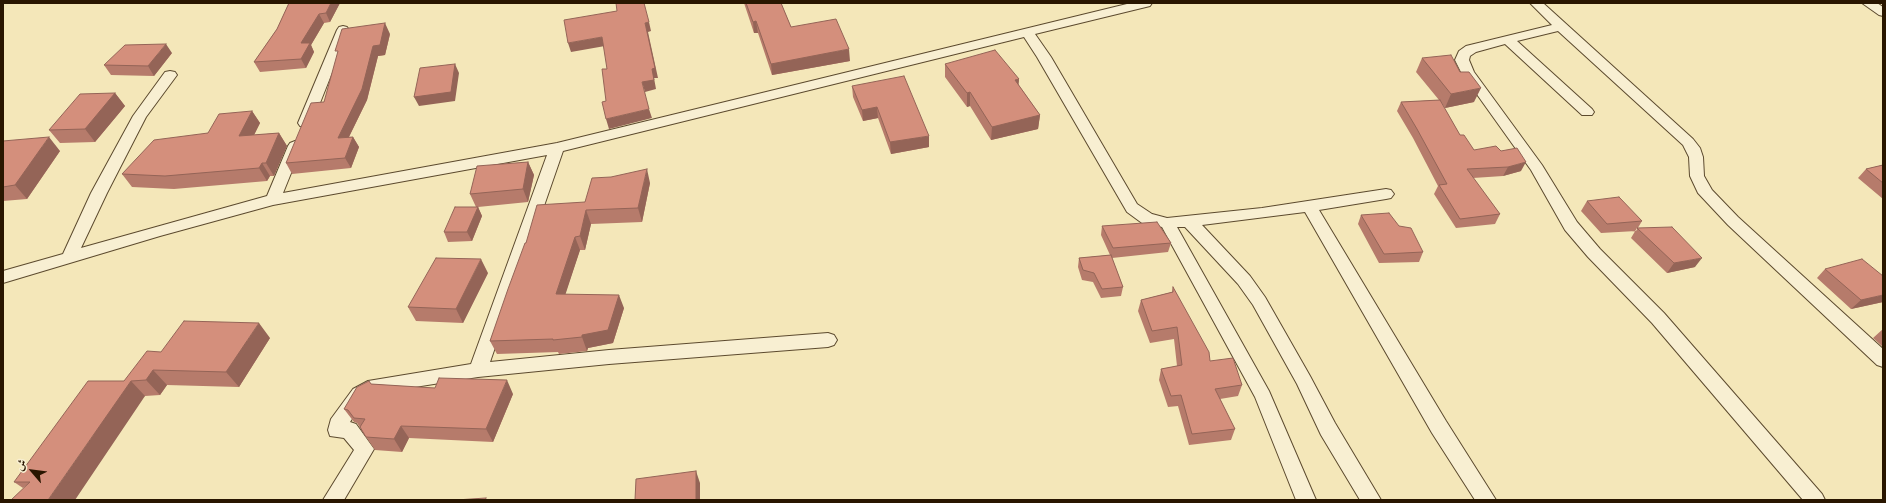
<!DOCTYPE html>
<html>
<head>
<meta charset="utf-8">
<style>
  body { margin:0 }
  #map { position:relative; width:1886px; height:503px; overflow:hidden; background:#f4e7b9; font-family:"IM FELL Double Pica",Amiri,serif }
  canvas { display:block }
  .frame { position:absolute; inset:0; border:4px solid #291600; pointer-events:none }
  .north { position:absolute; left:12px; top:451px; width:40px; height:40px; -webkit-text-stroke:3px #f8efd2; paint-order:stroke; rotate:298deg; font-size:11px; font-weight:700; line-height:16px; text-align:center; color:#291600 }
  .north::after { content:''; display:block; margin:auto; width:14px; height:18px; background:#291600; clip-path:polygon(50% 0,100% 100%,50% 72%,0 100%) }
</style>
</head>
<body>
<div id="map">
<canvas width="1886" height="503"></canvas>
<div class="frame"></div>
<div class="north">ش</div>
</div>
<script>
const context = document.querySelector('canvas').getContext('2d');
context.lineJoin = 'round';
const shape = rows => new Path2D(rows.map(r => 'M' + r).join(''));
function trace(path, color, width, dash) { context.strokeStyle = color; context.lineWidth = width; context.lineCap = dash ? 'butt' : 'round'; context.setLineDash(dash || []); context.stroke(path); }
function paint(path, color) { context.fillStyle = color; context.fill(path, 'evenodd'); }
const minor = shape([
  [1131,3,1152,3,1150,6,1035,34,1051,57,1137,204,1152,214,1167,218,1262,208,1386,189,1391,190,1394,194,1391,198,1386,199,1319,210,1446,421,1496,500,1475,500,1432,433,1305,212,1202,225,1250,276,1265,297,1310,376,1335,423,1381,500,1360,500,1321,435,1297,384,1253,305,1238,284,1185,227,1177,227,1269,391,1316,500,1296,500,1255,397,1162,227,1142,223,1127,212,1037,57,1024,37,563,151,490,362,609,350,828,333,834,335,837,340,834,345,828,347,609,364,478,377,377,393,365,399,350,422,356,424,374,449,344,500,323,500,354,450,344,438,330,436,328,430,331,419,353,389,368,381,471,364,547,155,273,205,160,236,3,283,3,271,63,254,91,193,133,116,165,72,170,71,175,72,177,75,146,117,107,193,81,248,267,196,288,146,290,143,295,141,300,143,302,146,283,193,557,143,1131,3],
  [1530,3,1543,3,1693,139,1700,148,1703,157,1704,176,1712,190,1738,217,1883,349,1883,367,1877,365,1728,225,1698,193,1690,176,1689,157,1683,145,1558,31,1517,41,1592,109,1594,112,1592,115,1582,115,1505,44,1476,52,1470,56,1469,60,1474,72,1542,165,1577,222,1600,249,1664,313,1822,494,1825,500,1803,500,1652,323,1588,257,1565,230,1531,170,1461,72,1455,60,1459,51,1466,46,1552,25,1530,3],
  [1862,3,1877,3,1883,7,1883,16,1879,15,1862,3],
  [343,26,347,27,349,30,312,123,310,126,305,127,300,126,298,123,337,30,339,27,343,26]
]);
const wall = shape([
  [289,3,340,3,330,22,324,23,311,45,314,52,306,68,260,72,254,62,277,29],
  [744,3,781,3,791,27,850,61,772,75,758,33,754,33],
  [390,34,385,55,378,56,367,100,349,137,353,137,359,147,351,168,292,174,286,163,324,102],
  [172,53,154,76,111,75,104,65],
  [1422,58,1474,102,1445,108,1441,102,1460,135,1474,150,1501,151,1521,171,1503,176,1473,178,1500,214,1495,224,1456,228,1434,194,1438,186,1413,138,1397,111,1401,102,1439,100,1416,72],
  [945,64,1019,79,1018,84,1040,115,1038,129,991,140,970,106,967,107,945,77],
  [852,86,929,147,891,154,878,118,863,121,853,97],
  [115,93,125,106,95,142,60,143,49,130],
  [252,111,260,123,254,135,279,133,287,146,274,176,270,176,267,181,174,189,132,187,122,174,208,133],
  [3,141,60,151,27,199,3,201],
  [528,162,534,175,528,202,478,207,482,216,472,241,448,242,444,232,476,207,470,194],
  [1883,165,1883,199,1858,178,1866,169],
  [650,183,642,222,591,224,585,250,580,250,565,294,624,308,613,343,588,348,587,351,559,354,558,352,497,354,490,341,526,243,585,202],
  [1587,201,1642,221,1636,231,1601,233,1581,211],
  [1361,215,1399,226,1423,252,1419,262,1379,263,1358,224],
  [1102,226,1171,243,1168,252,1112,258,1123,287,1121,296,1101,298,1093,282,1082,280,1078,267,1079,258,1110,255,1101,235],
  [1637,228,1695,267,1667,273,1631,238],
  [1825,269,1883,302,1851,309,1817,278],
  [488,273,463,323,416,321,408,307],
  [1173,287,1210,361,1242,385,1238,396,1220,399,1235,429,1231,440,1189,445,1178,406,1168,407,1159,380,1161,369,1177,366,1174,339,1150,343,1138,311,1141,300,1172,292],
  [1883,329,1883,347,1873,338],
  [270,338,239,387,167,385,160,395,145,396,23,488,14,482,161,352],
  [371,384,513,394,493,442,409,438,402,452,375,450,366,437,357,423,354,422,344,409]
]);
const shadedWall = shape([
  [331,3,340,3,330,22,326,13],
  [319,14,324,23,311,45,314,52,306,68,301,59,301,43],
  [756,21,758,33,754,33,753,22],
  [649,22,651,31,648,32,658,78,654,78,656,89,645,92,642,82,652,69,645,23],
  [385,23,390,34,385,55,378,56,367,100,343,149,338,138,373,46],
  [602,37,605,46,571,52,568,43],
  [166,44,172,53,154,76,148,66],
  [849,49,850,61,772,75,771,64],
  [455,64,459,73,455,101,419,106,414,97],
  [1019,79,1018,93,1015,80],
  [1481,88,1474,102,1445,108,1451,94],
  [970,92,970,106,967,107,967,93],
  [115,93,125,106,95,142,85,129],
  [877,107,878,118,863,121,862,110],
  [649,109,652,118,609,129,606,119],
  [252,111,260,123,247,149,239,136],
  [1040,115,1038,129,991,140,992,127],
  [279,133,287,146,274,176,266,163],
  [929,136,929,147,891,154,890,142],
  [49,137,60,151,27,199,15,185],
  [353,137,359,147,351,168,345,158],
  [528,162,534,175,528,202,523,189],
  [1526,162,1521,171,1503,176,1508,167],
  [262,163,270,176,267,181,259,168],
  [647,169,650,183,642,222,638,208],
  [478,207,482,216,472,241,467,232],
  [586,210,591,224,585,250,580,236],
  [575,237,580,250,561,308,556,294],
  [1702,258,1695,267,1667,273,1674,263],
  [481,259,488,273,463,323,456,309],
  [619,295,624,308,613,343,588,348,587,351,582,337,582,335],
  [1883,295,1883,302,1851,309,1861,300],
  [259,323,270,338,239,387,226,372],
  [153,370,167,385,160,395,146,380],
  [507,380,513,394,493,442,486,429],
  [131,381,145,396,75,500,48,500],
  [401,426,409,438,402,452,394,439],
  [696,471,700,483,700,500,696,500]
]);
const building = shape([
  [289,3,331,3,326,13,319,14,301,43,310,43,301,59,254,62,277,29,289,3],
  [616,3,644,3,649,22,645,23,655,68,652,69,654,80,642,82,649,109,606,119,602,102,606,101,602,69,607,69,602,37,568,43,564,20,617,11,616,3],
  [746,3,781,3,791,27,836,19,849,49,771,64,756,21,753,22,746,3],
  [385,23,380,45,373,46,362,89,338,138,353,137,345,158,286,163,311,103,324,102,338,51,335,51,342,29,385,23],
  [166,44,148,66,104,65,125,45,166,44],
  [995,50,1019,79,1015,80,1040,115,992,127,970,92,967,93,945,64,995,50],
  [1451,55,1460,72,1469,72,1481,88,1451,94,1422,58,1451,55],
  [455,64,451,92,414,97,420,68,455,64],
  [904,76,929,136,890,142,877,107,862,110,852,86,904,76],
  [115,93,85,129,49,130,80,94,115,93],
  [1440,100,1460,135,1464,135,1474,150,1496,146,1501,151,1517,148,1526,162,1508,167,1467,169,1500,214,1460,219,1439,185,1447,184,1417,129,1401,102,1440,100],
  [252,111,239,136,279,133,266,163,262,163,259,168,165,176,122,174,154,140,208,133,219,114,252,111],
  [49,137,15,185,3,187,3,141,49,137],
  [528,162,523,189,470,194,477,166,528,162],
  [1883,165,1883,183,1866,169,1883,165],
  [647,169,638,208,586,210,580,236,575,237,556,294,619,295,608,330,582,335,582,337,553,340,553,339,490,341,508,289,525,243,526,243,537,205,585,202,592,178,611,177,647,169],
  [1619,197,1642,221,1607,224,1587,201,1619,197],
  [455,207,478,207,467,232,444,232,455,207],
  [1389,213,1399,226,1411,228,1423,252,1384,254,1361,215,1389,213],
  [1157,222,1171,243,1113,248,1102,226,1157,222],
  [1672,227,1702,258,1674,263,1637,228,1672,227],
  [1111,255,1123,287,1102,289,1094,273,1083,270,1079,258,1111,255],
  [436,258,481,259,456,309,408,307,436,258],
  [1862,259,1883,276,1883,295,1861,300,1825,269,1862,259],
  [1173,287,1209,352,1210,361,1233,358,1242,385,1215,389,1235,429,1192,434,1181,395,1171,396,1161,369,1182,365,1177,327,1152,331,1141,300,1173,292,1173,287],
  [184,321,259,323,226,372,153,370,146,380,131,381,48,500,11,500,30,482,14,482,88,381,124,381,147,351,161,352,184,321],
  [439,378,507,380,486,429,401,426,394,439,366,437,360,427,365,419,354,418,348,410,344,409,357,387,369,381,371,384,435,388,439,378],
  [696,471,696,500,635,500,636,479,696,471],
  [486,498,485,500,456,500,486,498]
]);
trace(minor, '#5c4a2e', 2);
paint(minor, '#f8efd2');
paint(wall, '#b67b6b');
paint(shadedWall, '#946457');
paint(building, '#d48f7c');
trace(building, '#946457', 1);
</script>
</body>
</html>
